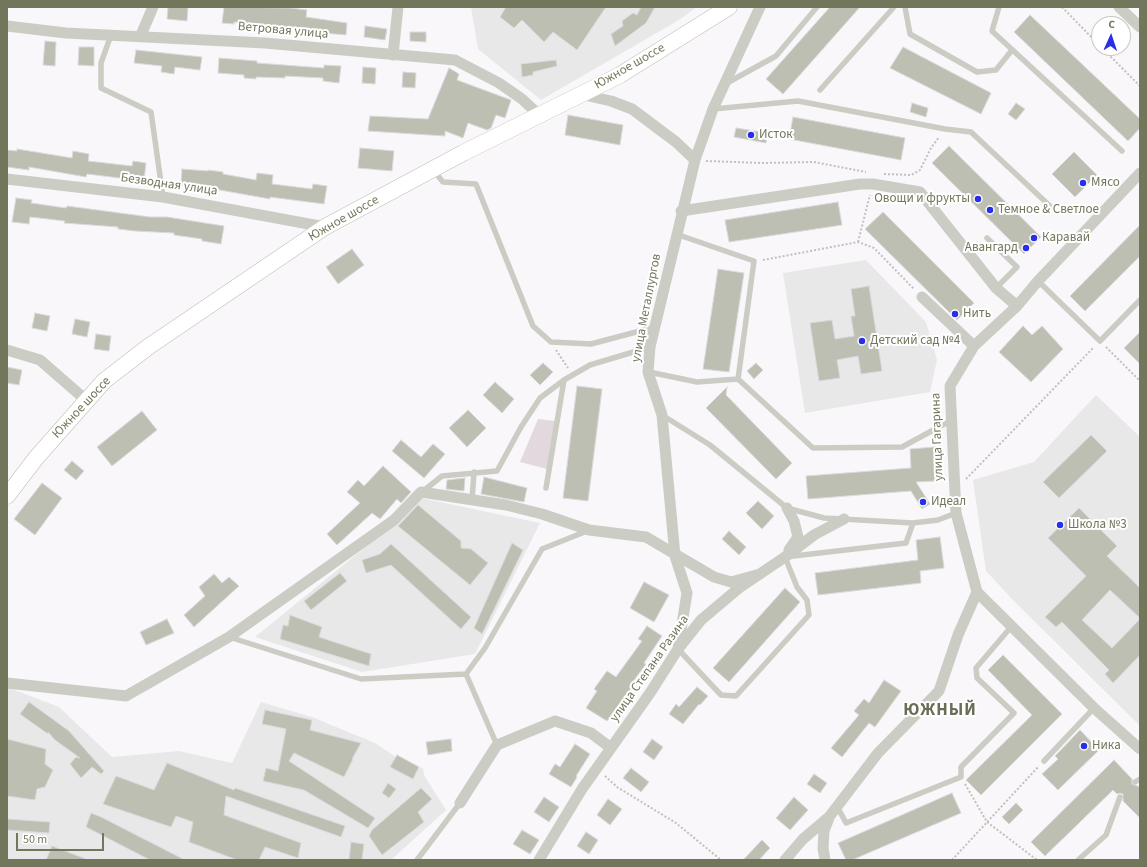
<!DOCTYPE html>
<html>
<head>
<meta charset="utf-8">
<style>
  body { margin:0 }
  #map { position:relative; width:1147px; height:867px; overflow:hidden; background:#f9f7fa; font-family:"Source Sans 3",sans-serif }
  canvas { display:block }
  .frame { position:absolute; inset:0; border:8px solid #72775b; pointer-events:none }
  .north { position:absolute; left:1091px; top:16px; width:40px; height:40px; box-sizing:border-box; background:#fff; border:1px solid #c7c9bd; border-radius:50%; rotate:3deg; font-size:11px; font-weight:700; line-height:16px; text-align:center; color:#72775b }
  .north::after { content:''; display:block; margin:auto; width:14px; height:18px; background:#292fe8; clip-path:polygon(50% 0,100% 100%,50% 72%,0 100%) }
  .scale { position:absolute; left:16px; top:833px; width:88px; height:18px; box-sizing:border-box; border:2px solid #72775b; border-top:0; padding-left:5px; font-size:12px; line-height:14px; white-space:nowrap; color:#72775b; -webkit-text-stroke:3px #fff; paint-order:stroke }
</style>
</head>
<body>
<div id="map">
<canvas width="1147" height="867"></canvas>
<div class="frame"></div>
<div class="north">С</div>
<div class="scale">50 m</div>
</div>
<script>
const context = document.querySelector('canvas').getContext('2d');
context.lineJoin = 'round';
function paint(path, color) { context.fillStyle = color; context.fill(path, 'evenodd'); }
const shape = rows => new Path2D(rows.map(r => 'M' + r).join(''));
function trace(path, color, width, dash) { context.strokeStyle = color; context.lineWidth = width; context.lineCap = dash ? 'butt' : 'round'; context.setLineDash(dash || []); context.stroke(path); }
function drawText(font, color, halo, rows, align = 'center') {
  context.font = font + ' "Source Sans 3",sans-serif'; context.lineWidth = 4; context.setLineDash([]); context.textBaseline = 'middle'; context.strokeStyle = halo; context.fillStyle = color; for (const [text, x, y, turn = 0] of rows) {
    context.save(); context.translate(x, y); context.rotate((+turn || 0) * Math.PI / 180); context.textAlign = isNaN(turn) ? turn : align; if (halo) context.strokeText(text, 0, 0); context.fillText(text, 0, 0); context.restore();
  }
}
const built = shape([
  [471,7,697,7,679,20,541,100,478,49],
  [866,260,926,322,937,360,930,392,805,413,783,273],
  [1096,395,1140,437,1140,726,1012,599,986,571,973,480,1034,462],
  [421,498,540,523,475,654,362,672,255,637,396,522],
  [7,687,59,707,112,757,179,751,232,763,261,702,312,717,375,743,406,764,423,768,424,775,446,810,391,860,7,860]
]);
const green = shape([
  [538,419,555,421,547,469,520,462]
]);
const building = shape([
  [168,7,188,7,187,21,167,19,168,7],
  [224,7,290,8,307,10,306,17,347,23,346,35,302,31,302,28,234,22,234,24,222,23,224,7],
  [506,7,606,7,577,50,553,32,544,42,522,20,514,28,500,17,506,7],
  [641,7,655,7,646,23,615,46,611,34,623,26,622,21,633,13,637,15,641,7],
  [830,7,860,7,783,94,766,79,830,7],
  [1030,15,1140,119,1140,128,1128,141,1014,32,1030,15],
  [365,26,387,29,385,40,364,37,365,26],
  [410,32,426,32,426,42,410,41,410,32],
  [45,41,56,42,55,66,43,65,45,41],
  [79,47,94,47,94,66,78,65,79,47],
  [903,47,991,93,981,114,890,68,903,47],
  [136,50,202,57,200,70,175,67,174,74,161,72,162,66,134,63,136,50],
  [219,58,257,61,257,63,324,68,324,65,341,66,339,83,323,81,323,78,285,76,285,78,256,77,256,79,244,78,244,75,218,73,219,58],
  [556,60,557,66,533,72,533,75,522,77,521,64,556,60],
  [363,67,376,68,375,84,362,83,363,67],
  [449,68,459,74,457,80,511,100,505,118,496,115,491,128,487,130,468,123,463,138,445,131,445,136,368,131,370,116,428,119,449,68],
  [403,72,416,73,415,88,402,87,403,72],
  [912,103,928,108,926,117,910,112,912,103],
  [1016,103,1025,109,1016,120,1008,114,1016,103],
  [568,115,623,125,620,145,565,135,568,115],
  [793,117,905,138,901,160,789,139,793,117],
  [736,128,768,133,766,143,734,137,736,128],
  [949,146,1041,237,1024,254,932,163,949,146],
  [360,148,394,151,392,171,358,168,360,148],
  [17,149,72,158,73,151,89,154,88,161,132,166,133,161,146,163,144,181,87,174,86,177,29,167,29,170,7,167,7,150,17,151,17,149],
  [1074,152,1097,175,1075,197,1052,174,1074,152],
  [182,169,208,171,208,170,223,172,223,174,256,180,257,173,273,175,272,184,312,189,313,184,327,186,324,204,270,197,270,199,220,190,181,185,182,169],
  [16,198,32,200,31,203,66,208,67,206,150,217,167,217,224,226,221,244,202,241,202,239,174,235,174,233,135,231,118,229,118,227,64,223,65,221,30,217,29,224,12,222,16,198],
  [838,202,842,225,729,242,725,220,838,202],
  [883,212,974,303,957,320,865,229,883,212],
  [1140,225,1140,256,1085,311,1070,296,1140,225],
  [352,249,364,265,338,284,326,267,352,249],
  [718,269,744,273,729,372,703,369,718,269],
  [869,286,882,371,861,374,858,356,837,360,840,378,819,381,810,323,832,320,835,339,854,336,851,316,855,316,851,289,869,286],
  [35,313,50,316,47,331,32,328,35,313],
  [75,319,90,322,87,337,72,334,75,319],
  [1023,326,1032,335,1042,326,1063,349,1031,382,999,352,1023,326],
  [1140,332,1140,364,1124,348,1140,332],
  [96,334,111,336,109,351,94,349,96,334],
  [543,363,553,372,540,385,530,375,543,363],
  [756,363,763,370,754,379,747,371,756,363],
  [7,367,22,370,19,385,7,383,7,367],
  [495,382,514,399,502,413,483,395,495,382],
  [577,386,602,389,588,501,563,498,577,386],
  [727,387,726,395,792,463,776,479,706,408,727,387],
  [468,410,486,428,467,447,449,428,468,410],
  [142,411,157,430,112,466,97,447,142,411],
  [1091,435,1107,451,1059,498,1043,482,1091,435],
  [401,440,421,457,433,444,445,454,424,478,392,451,401,440],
  [934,447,936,481,916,482,930,504,922,509,911,491,808,499,806,476,911,468,910,449,934,447],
  [72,461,84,471,76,480,64,470,72,461],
  [383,466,411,492,401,503,397,499,380,519,372,513,337,545,327,534,360,503,347,492,358,480,364,486,383,466],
  [484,477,527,488,524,502,481,494,484,477],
  [465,478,464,491,446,489,447,480,465,478],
  [42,483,62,498,35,535,14,519,42,483],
  [758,501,774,516,762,529,746,513,758,501],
  [418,505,461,541,461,548,471,549,488,563,470,585,398,526,418,505],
  [1079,508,1117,546,1107,556,1140,588,1140,618,1110,590,1082,620,1112,648,1140,619,1140,655,1113,683,1105,674,1109,670,1062,622,1056,627,1045,617,1086,576,1048,538,1079,508],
  [729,531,746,547,739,555,722,539,729,531],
  [940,537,944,568,920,571,921,583,818,595,815,573,918,560,916,540,940,537],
  [512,543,523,550,482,634,474,628,512,543],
  [391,544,471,617,461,629,391,565,366,573,362,560,380,554,391,544],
  [340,573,347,581,311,610,304,601,340,573],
  [214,574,222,583,229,577,239,586,194,627,184,615,205,596,199,587,214,574],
  [644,582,669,595,654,622,630,608,644,582],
  [785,588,800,602,729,682,713,668,785,588],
  [290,615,322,627,319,637,371,654,369,666,280,639,283,625,288,626,290,615],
  [167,619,174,633,146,645,140,632,167,619],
  [647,626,662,636,644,663,646,664,629,687,631,688,607,721,586,708,597,691,594,689,607,671,616,677,642,641,638,639,647,626],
  [1003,655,1062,714,981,795,966,780,1032,715,988,670,1003,655],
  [884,680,901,691,875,727,869,723,842,757,831,748,859,715,854,711,864,699,869,703,884,680],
  [697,687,708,696,700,705,699,704,683,724,669,714,676,704,679,707,697,687],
  [29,702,69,731,104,771,101,774,92,767,81,778,70,764,76,757,80,758,55,740,48,732,48,734,20,714,29,702],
  [265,710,312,720,310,730,361,743,352,759,353,759,344,777,294,753,289,761,375,818,368,828,304,790,263,781,266,768,278,771,286,729,262,724,265,710],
  [1080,730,1099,750,1058,790,1042,774,1058,759,1055,756,1080,730],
  [7,739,46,749,45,764,53,770,45,787,37,789,35,800,7,796,7,739],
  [451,739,452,751,428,755,426,742,451,739],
  [652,739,663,747,654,760,643,752,652,739],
  [575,744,590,754,576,776,577,777,571,787,549,774,555,764,560,767,575,744],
  [397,755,419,767,413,779,390,767,397,755],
  [1114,760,1132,779,1132,784,1140,787,1140,818,1123,801,1123,794,1120,793,1117,794,1113,790,1045,856,1031,842,1114,760],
  [167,763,234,790,235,788,345,826,341,837,226,796,224,815,301,843,298,858,265,847,259,860,237,860,189,842,193,822,176,816,171,827,103,804,116,776,154,790,167,763],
  [631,768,649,782,641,792,623,778,631,768],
  [814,774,827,783,820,793,807,784,814,774],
  [388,783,396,789,389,798,382,793,388,783],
  [421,788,432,799,418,812,424,822,382,855,369,836,372,830,421,788],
  [952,793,961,813,852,860,846,860,838,843,952,793],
  [544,797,559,807,549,822,534,812,544,797],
  [794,797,808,810,790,830,776,818,794,797],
  [608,799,622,809,610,825,597,815,608,799],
  [1016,803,1023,810,1009,824,1002,817,1016,803],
  [91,813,101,817,185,860,150,860,86,827,91,813],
  [7,819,50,822,49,833,7,830,7,819],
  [522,830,539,840,530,854,513,844,522,830],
  [586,832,598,840,589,854,577,846,586,832],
  [762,840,770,848,759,860,743,860,762,840],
  [351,842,364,844,362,860,349,860,351,842],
  [52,846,86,859,85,860,46,860,52,846]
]);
const path = shape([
  [1062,7,1099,45],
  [1102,48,1140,86],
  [706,161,762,163,814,162,866,172],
  [884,174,911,175,920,170,931,148,939,137],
  [858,242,870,195],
  [763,260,858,242,874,248,914,289],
  [1106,347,1140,381],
  [556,350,568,368],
  [966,479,1094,347],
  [605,776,617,787,676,823,721,860],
  [965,784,987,822,1037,860],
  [952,860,1039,766]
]);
const lane = shape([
  [905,7,910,34,977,72,996,70,1012,50],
  [999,7,992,31,1122,151],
  [111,35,101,63,101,88,151,112,163,197],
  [727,83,776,56,817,7],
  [820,90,894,7],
  [713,109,798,101,945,129,971,132,1051,207],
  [434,171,443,182,476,184,533,326,551,342,591,344,655,327],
  [676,234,754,261,738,379,813,448,902,447,950,421],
  [987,238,1017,267,996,288],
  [1038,281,1100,341,1140,300],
  [649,372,697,382,738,379],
  [662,415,710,445,787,508,824,518,913,523,938,520,956,513],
  [546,488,564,380,590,365,650,347],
  [422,492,442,476,497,471,521,427,540,398,564,380],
  [472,500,474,472],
  [229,637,361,679,466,674,497,745],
  [678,649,721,695,736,696,809,615,807,600,797,587,785,557,906,543,913,523],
  [466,674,485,648,542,549,587,531],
  [1044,761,1094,708],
  [1135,782,1140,779],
  [837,806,846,823,961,777,961,767,1014,713,977,678,976,668,1011,627],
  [417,860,460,803],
  [1078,860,1106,835,1120,797]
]);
const street = shape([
  [1119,7,1140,27],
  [7,26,66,33,265,43,455,60,499,83,522,99,540,116],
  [141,35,153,7],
  [393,55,398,7],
  [580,94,611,101,632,109,676,142,695,160],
  [1140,173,1038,281,1017,306,974,346,950,386,956,513,977,592,1094,708,1140,749],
  [7,179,163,197,325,227],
  [681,211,860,184,873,184,920,192,996,288,1017,306],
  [922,297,974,346],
  [7,350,40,360,87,401],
  [787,508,794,521,798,537,789,550],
  [678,649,687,593,675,556,662,415,648,372,650,347,695,160,713,109,760,7],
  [7,683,126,696,229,637,394,520,421,492,506,505,542,514,589,530,646,537,714,577,731,582,760,574],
  [460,803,497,745,555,721,591,733,611,748],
  [539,860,582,789,650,693,678,649,701,620,739,588,785,557,814,535,844,519],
  [785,860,803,839,829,817,878,753,939,691,958,635,977,592],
  [825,860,823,848,824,831,829,818]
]);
const secondary = shape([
  [7,496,36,458,104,381,148,347,238,286,325,227,463,153,620,75,729,7]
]);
const markers = [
  [751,135,4,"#292fe8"],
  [1083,183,4,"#292fe8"],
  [978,199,4,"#292fe8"],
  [990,210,4,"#292fe8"],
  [1034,238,4,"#292fe8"],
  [1026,248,4,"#292fe8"],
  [955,314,4,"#292fe8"],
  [862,341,4,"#292fe8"],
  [923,502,4,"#292fe8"],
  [1060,525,4,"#292fe8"],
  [1084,746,4,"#292fe8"]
];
const streetNames = [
  ["Ветровая улица",283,31,5],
  ["Южное шоссе",630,67,-30],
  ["Безводная улица",169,185,8],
  ["Южное шоссе",344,219,-30],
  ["улица Металлургов",647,308,-79],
  ["Южное шоссе",82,408,-47],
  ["улица Гагарина",938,437,-92],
  ["улица Степана Разина",650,669,-55]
];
const poiNames = [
  ["Исток",759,135],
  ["Мясо",1091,183],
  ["Овощи и фрукты",970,199,"right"],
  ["Темное & Светлое",998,210],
  ["Каравай",1042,238],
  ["Авангард",1018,248,"right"],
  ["Нить",963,314],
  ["Детский сад №4",870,341],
  ["Идеал",931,502],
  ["Школа №3",1068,525],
  ["Ника",1092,746]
];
const districtNames = [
  ["ЮЖНЫЙ",940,711]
];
paint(built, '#e9e8e8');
paint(green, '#e2d8de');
paint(building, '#bebfb3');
trace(building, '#dbd9dc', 1);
trace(secondary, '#bec0b5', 17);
trace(path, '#c0c1ba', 2, [2, 2]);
trace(lane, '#cbcdc5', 5.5);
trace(street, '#cbcdc5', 11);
trace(secondary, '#fff', 16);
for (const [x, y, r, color] of markers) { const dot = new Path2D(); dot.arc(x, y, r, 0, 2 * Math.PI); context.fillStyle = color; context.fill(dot); trace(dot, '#fff', 1.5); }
drawText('13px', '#72775b', '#fff', streetNames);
drawText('13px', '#72775b', '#fff', poiNames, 'left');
context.letterSpacing = '1px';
drawText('bold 17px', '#6a6e56', '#fff', districtNames);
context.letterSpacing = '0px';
</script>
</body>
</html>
